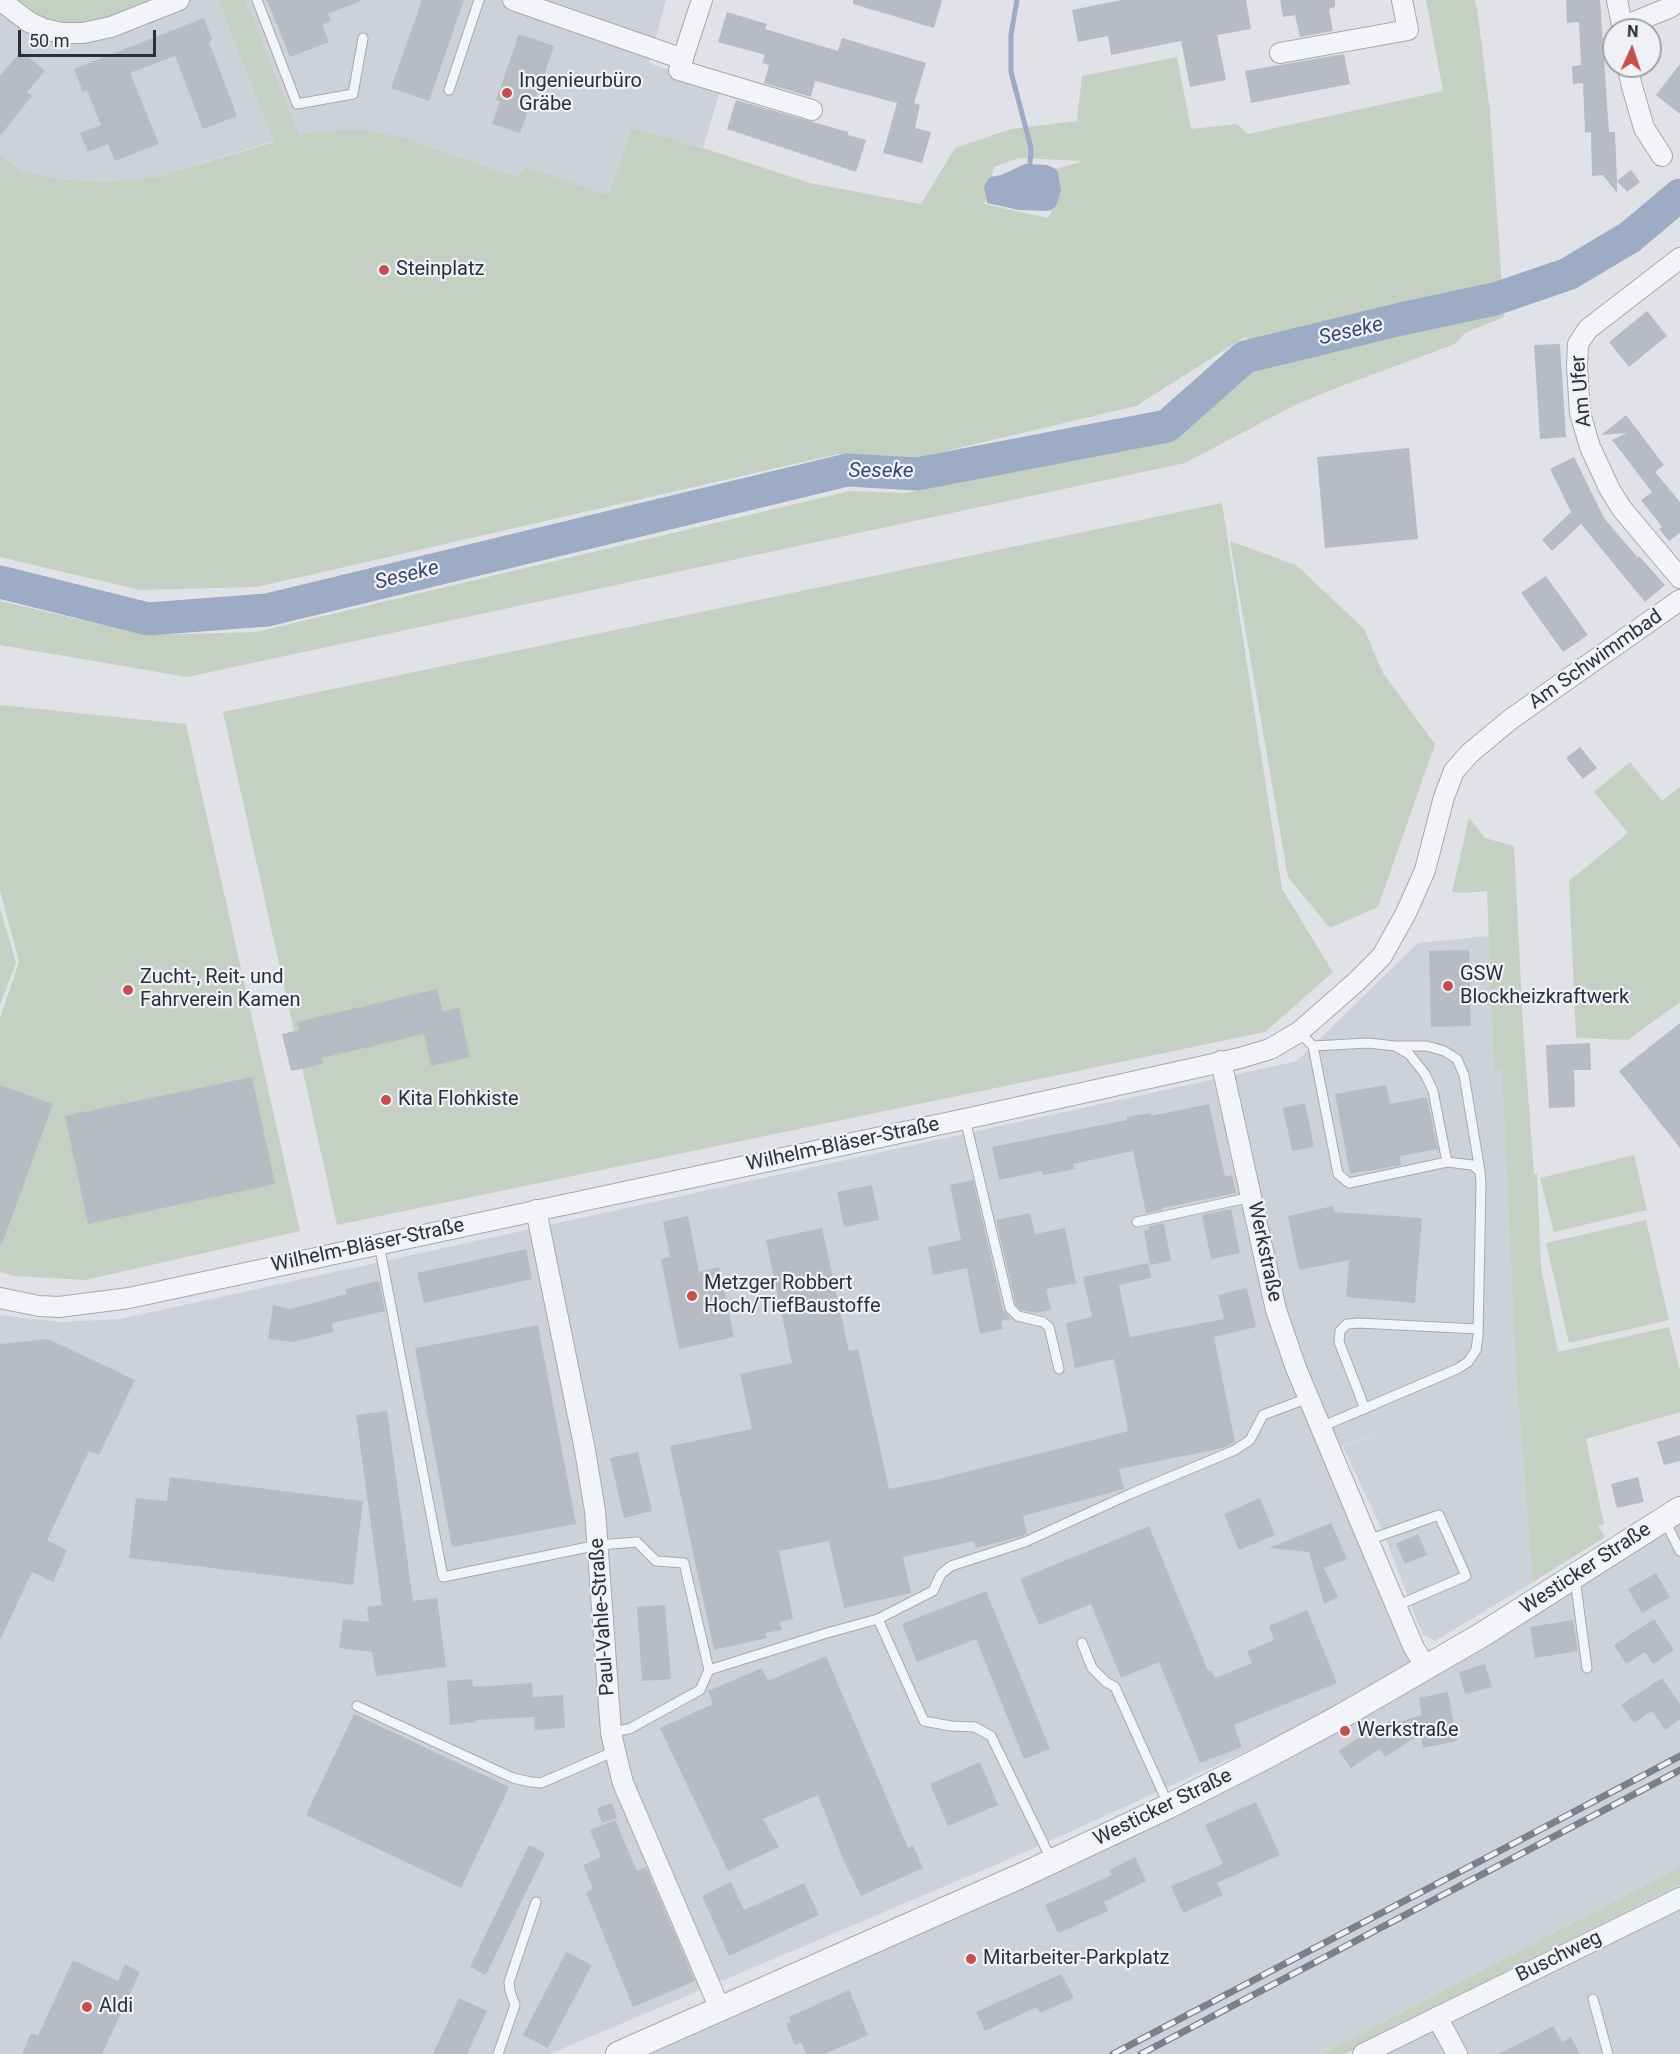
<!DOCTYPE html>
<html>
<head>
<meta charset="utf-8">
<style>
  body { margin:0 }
  #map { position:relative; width:1680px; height:2054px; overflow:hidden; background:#e0e2e8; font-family:Roboto,sans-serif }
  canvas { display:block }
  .north { position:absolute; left:1602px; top:18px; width:60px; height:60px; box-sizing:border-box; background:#f0f1f6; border:2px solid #a1a3ac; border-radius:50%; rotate:3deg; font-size:16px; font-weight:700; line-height:24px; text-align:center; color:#2a2f3e }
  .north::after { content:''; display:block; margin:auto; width:21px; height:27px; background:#c34f4f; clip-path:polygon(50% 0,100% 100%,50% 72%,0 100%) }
  .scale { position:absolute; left:18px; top:30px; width:138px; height:27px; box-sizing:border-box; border:3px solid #2a2f3e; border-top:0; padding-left:8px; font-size:18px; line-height:21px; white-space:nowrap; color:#2a2f3e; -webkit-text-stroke:4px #f0f1f6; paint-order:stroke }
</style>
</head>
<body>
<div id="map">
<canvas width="1680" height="2054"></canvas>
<div class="north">N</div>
<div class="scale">50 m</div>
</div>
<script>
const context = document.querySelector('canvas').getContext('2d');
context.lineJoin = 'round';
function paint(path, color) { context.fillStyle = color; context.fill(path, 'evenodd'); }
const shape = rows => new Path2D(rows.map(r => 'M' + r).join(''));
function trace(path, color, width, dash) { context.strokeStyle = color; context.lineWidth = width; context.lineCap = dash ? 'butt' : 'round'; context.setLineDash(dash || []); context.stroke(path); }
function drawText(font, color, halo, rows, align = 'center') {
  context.font = font + ' Roboto,sans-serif'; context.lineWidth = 4.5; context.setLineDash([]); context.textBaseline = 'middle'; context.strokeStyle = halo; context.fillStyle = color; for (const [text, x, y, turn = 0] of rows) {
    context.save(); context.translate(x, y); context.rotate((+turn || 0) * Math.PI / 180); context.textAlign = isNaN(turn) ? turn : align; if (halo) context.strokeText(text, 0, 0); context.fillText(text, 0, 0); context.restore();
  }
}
const built = shape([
  [0,0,218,0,274,141,156,177,108,182,60,179,21,171,0,154],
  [246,0,666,0,649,63,721,88,703,148,632,128,608,195,525,166,517,177,404,138,386,134,367,130,335,130,299,134],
  [1489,936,1494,1069,1502,1070,1516,1375,1533,1582,1435,1641,1422,1634,1384,1534,1343,1447,1402,1422,1329,1452,1418,1662,1304,1725,1030,1850,550,2054,0,2054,0,1315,60,1322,120,1319,1297,1061,1418,943],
  [1680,1513,1680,1867,1322,2054,644,2054,1333,1732],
  [1680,1884,1680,2054,1356,2054,1356,2048]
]);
const green = shape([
  [14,0,153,0,105,19,89,23,72,23,49,21,28,11],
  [218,0,246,0,299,134,335,130,367,130,386,134,404,138,517,177,525,166,608,195,632,128,703,148,810,183,921,204,955,148,1011,129,1077,121,1082,76,1177,57,1191,129,1237,124,1248,134,1443,91,1426,0,1474,0,1477,8,1490,111,1504,317,1465,333,1455,344,1344,385,1295,405,1185,463,187,677,0,645,0,601,146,635,256,632,850,491,906,493,1177,437,1259,367,1289,359,1245,337,1136,406,908,460,838,454,257,587,140,590,0,557,0,154,21,171,60,179,108,182,156,177,274,142],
  [1019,158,1083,161,1056,169,1059,197,1048,218,984,204,994,167],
  [1222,503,1282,889,1333,972,1265,1032,337,1225,223,712],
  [1230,541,1296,565,1364,629,1383,673,1435,744,1378,907,1330,928,1288,877],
  [0,705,186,724,300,1231,86,1280,15,1276,0,1272,0,1018,19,962,0,890],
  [1630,762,1662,801,1680,787,1680,1002,1628,1040,1576,1038,1569,881,1628,833,1594,792],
  [1469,818,1485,838,1514,846,1523,1026,1534,1174,1537,1174,1541,1267,1558,1352,1669,1327,1680,1371,1680,1412,1586,1439,1604,1524,1598,1526,1605,1537,1533,1582,1516,1375,1502,1071,1494,1070,1487,891,1463,893,1452,892],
  [0,908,16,963,0,1005],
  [1634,1155,1647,1210,1554,1232,1540,1178],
  [1646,1220,1669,1320,1569,1343,1546,1243],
  [1680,1867,1680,1884,1345,2054,1322,2054]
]);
const water = shape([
  [1025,164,1047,165,1056,169,1058,173,1061,190,1057,204,1052,210,1044,211,1019,210,987,203,984,186,990,177,1001,175]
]);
const stream = shape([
  [1017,0,1011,35,1011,72,1031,148,1030,164]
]);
const river = shape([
  [0,582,148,619,267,610,847,470,917,474,1167,426,1245,357,1401,319,1495,299,1568,274,1630,237,1680,195]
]);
const building = shape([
  [267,0,361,0,361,1,328,14,331,21,322,25,329,42,290,57],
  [422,0,464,0,429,101,391,88],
  [853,0,942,0,934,28,853,4],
  [1121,0,1246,0,1251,29,1217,35,1226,80,1190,87,1181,41,1111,55,1108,36,1078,42,1072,10],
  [1280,0,1335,0,1335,7,1329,9,1333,31,1300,37,1295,15,1283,17],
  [1566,0,1600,0,1609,132,1615,132,1617,181,1631,170,1640,182,1627,192,1617,181,1617,193,1603,175,1592,176,1591,132,1585,133,1583,83,1573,84,1572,66,1581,65,1579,22,1567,23],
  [727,12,767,24,765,29,838,51,842,38,926,63,914,103,920,105,915,128,931,132,922,163,883,153,897,103,815,81,811,97,764,83,769,65,762,63,765,55,718,42],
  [204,18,212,40,209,42,237,116,203,129,175,56,130,73,159,144,115,161,108,144,88,152,80,133,101,125,87,90,83,92,74,69],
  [519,34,554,46,531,112,528,111,520,133,492,124,500,101,496,100],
  [21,51,45,71,27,92,32,96,0,136,0,76],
  [1344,54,1350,84,1251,103,1245,71],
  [1680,64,1680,114,1656,95],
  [736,100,848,132,848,135,866,140,856,172,727,129],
  [1647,311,1667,336,1629,367,1609,342],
  [1560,344,1566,437,1540,439,1534,345],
  [1626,415,1664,465,1655,472,1680,502,1680,533,1669,541,1659,529,1662,527,1641,500,1652,492,1612,440,1627,433,1601,435],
  [1409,448,1418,539,1325,548,1317,457],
  [1574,457,1604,518,1638,558,1639,556,1665,585,1645,602,1581,524,1552,551,1542,540,1571,512,1550,469],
  [1546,576,1588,635,1563,652,1521,593],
  [1580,747,1597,768,1583,779,1566,758],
  [1469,950,1471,1026,1431,1027,1429,951],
  [437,989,443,1012,459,1008,470,1057,431,1066,424,1034,322,1058,323,1064,291,1071,282,1034,299,1030,297,1022],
  [1680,1023,1680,1148,1619,1071],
  [1590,1043,1591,1070,1574,1070,1575,1107,1549,1108,1546,1045],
  [252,1077,275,1184,88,1224,65,1116],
  [0,1085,53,1104,2,1244,0,1243],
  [1386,1085,1390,1104,1427,1097,1438,1149,1400,1156,1401,1165,1350,1174,1335,1094],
  [1305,1103,1314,1147,1292,1151,1283,1108],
  [1209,1104,1225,1177,1232,1175,1236,1193,1162,1208,1162,1210,1146,1213,1133,1151,1073,1164,1075,1169,1043,1175,1042,1171,999,1180,992,1147,1127,1120,1127,1117,1151,1113,1151,1116],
  [973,1180,1003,1310,1011,1319,1001,1321,1003,1329,980,1334,967,1268,933,1275,928,1247,961,1240,950,1185],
  [872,1185,879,1220,844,1227,837,1192],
  [1333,1206,1334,1212,1422,1218,1415,1303,1346,1297,1349,1260,1299,1270,1288,1216],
  [1231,1209,1240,1253,1211,1259,1202,1215],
  [1030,1213,1035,1234,1065,1228,1076,1283,1046,1289,1051,1310,1036,1313,1021,1310,1016,1305,996,1220],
  [688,1216,699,1272,719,1267,734,1337,679,1349,661,1259,670,1257,663,1222],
  [1164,1223,1171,1261,1150,1265,1144,1230,1149,1230,1149,1226],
  [822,1228,849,1351,858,1349,889,1489,939,1479,1128,1431,1114,1359,1075,1368,1066,1323,1092,1317,1083,1277,1148,1263,1151,1278,1119,1285,1130,1337,1224,1319,1218,1295,1247,1288,1256,1327,1214,1337,1235,1442,1223,1448,1119,1469,1124,1489,1023,1516,1027,1533,1023,1536,976,1548,974,1541,903,1557,911,1593,844,1608,829,1541,779,1551,793,1619,780,1622,782,1630,765,1633,767,1638,714,1650,670,1446,752,1429,740,1374,792,1363,766,1240],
  [526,1249,532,1279,424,1303,417,1273],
  [379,1281,385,1311,332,1323,334,1332,293,1342,268,1339,273,1305,290,1309,347,1294,345,1289],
  [538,1325,576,1524,452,1547,415,1348],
  [48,1339,135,1380,99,1455,89,1451,47,1540,67,1550,53,1582,32,1572,0,1640,0,1344],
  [387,1411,413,1601,437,1598,446,1667,376,1676,372,1652,339,1648,343,1619,369,1622,367,1607,382,1605,356,1415],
  [1680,1435,1680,1461,1664,1465,1657,1442],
  [638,1452,652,1511,624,1518,610,1458],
  [170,1477,363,1501,353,1585,129,1558,136,1498,167,1501],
  [1638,1477,1644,1502,1617,1508,1611,1484],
  [1260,1498,1275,1535,1239,1550,1224,1514],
  [1331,1523,1347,1559,1324,1568,1338,1597,1324,1604,1309,1552,1269,1548],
  [1149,1526,1208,1671,1211,1670,1215,1678,1252,1663,1247,1651,1274,1640,1269,1626,1307,1610,1337,1683,1234,1725,1242,1747,1200,1763,1159,1662,1121,1678,1091,1604,1039,1625,1020,1579],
  [1418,1534,1427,1555,1405,1564,1396,1544],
  [1656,1573,1670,1597,1642,1613,1628,1589],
  [986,1591,1050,1749,1024,1759,976,1639,917,1662,902,1624],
  [665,1605,671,1679,642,1681,637,1607],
  [1654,1619,1674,1650,1653,1664,1645,1652,1626,1664,1614,1645],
  [1573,1620,1578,1651,1535,1658,1530,1627],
  [826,1656,908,1848,913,1846,923,1868,861,1896,843,1859,818,1795,763,1819,779,1847,728,1871,660,1728,713,1704,708,1691,762,1668,768,1681],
  [1485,1664,1492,1687,1465,1694,1459,1672],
  [1662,1678,1680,1704,1680,1719,1665,1730,1652,1711,1634,1723,1621,1705],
  [472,1679,473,1687,532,1683,533,1697,563,1695,565,1728,535,1730,534,1717,476,1720,476,1722,450,1725,447,1681],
  [1448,1692,1457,1741,1423,1748,1420,1734,1385,1757,1380,1749,1351,1768,1339,1751,1370,1730,1372,1732,1390,1721,1392,1724,1422,1715,1419,1698],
  [354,1714,509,1787,461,1888,306,1815],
  [980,1762,998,1805,948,1826,930,1784],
  [1256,1802,1280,1855,1217,1883,1223,1895,1183,1913,1171,1886,1223,1864,1205,1825],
  [612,1803,617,1818,602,1823,597,1808],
  [615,1820,637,1871,646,1867,695,1981,633,2007,586,1892,593,1889,583,1865,601,1857,590,1830],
  [529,1845,545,1853,486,1975,470,1967],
  [1135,1857,1146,1881,1104,1902,1108,1911,1058,1933,1045,1905,1112,1875,1109,1870],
  [731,1882,744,1910,804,1883,819,1915,729,1956,702,1896],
  [566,1952,592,1965,548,2048,523,2035],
  [73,1960,118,1981,125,1964,140,1972,102,2054,22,2054,31,2033,38,2036],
  [1061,1974,1074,1998,1040,2013,1037,2007,985,2031,976,2012],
  [849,1990,868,2035,825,2054,806,2054,801,2042,795,2045,786,2024,791,2022,789,2017],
  [459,1998,487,2011,467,2054,433,2054],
  [1553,2026,1562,2042,1571,2037,1580,2054,1499,2054]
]);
const service = shape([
  [257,0,297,104,353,94,363,38],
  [449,90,479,0],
  [1299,1032,1313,1046,1338,1174,1349,1183,1447,1162,1472,1165,1480,1171,1481,1184,1478,1336,1476,1350,1468,1362,1457,1369,1321,1427],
  [1313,1046,1368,1043,1395,1046,1409,1054,1425,1074,1433,1091,1447,1162],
  [1398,1046,1427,1046,1444,1051,1457,1059,1464,1075,1480,1171],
  [965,1119,1010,1308,1018,1316,1043,1322,1049,1327,1059,1369],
  [1137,1222,1252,1197],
  [379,1244,443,1577,598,1545,637,1542,656,1561,684,1563,709,1670],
  [1365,1409,1339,1342,1340,1331,1347,1324,1358,1323,1478,1329],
  [1664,1519,1680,1551],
  [1368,1540,1439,1515,1466,1576,1396,1606],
  [1575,1579,1587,1668],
  [878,1619,924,1721,951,1726,975,1727,991,1736,1051,1859],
  [1082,1643,1092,1668,1106,1682,1115,1687,1168,1804],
  [357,1706,513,1778,531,1782,541,1783,615,1751],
  [611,1732,629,1729,700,1690,709,1670,827,1633,878,1619,933,1591,941,1574,951,1566,1025,1542,1130,1494,1235,1450,1250,1440,1263,1415,1308,1398],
  [1593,1999,1608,2054],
  [498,2054,515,2005,510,1991,509,1982,536,1902]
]);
const minor = shape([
  [0,0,29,22,44,29,62,33,83,33,111,27,179,0],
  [513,0,683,59],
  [702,0,679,70,812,110],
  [1617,0,1623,30],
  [1622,27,1671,7,1679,0],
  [1280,53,1408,30,1402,0],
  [1628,66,1631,83,1644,128,1662,156],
  [1680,258,1588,329,1578,344,1577,366,1580,413,1590,447,1610,490,1622,509,1680,578],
  [1221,1061,1276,1310,1296,1368,1368,1540,1414,1648,1426,1667],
  [536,1210,585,1450,595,1511,611,1732,615,1751,623,1783,720,2009],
  [0,1298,39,1306,59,1307,129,1298,965,1119,1240,1058,1270,1049,1299,1032,1356,982,1382,956,1406,913,1425,870,1444,797,1454,771,1470,753,1511,719,1680,600],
  [1437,2017,1457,2054],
  [1363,2054,1680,1898]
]);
const tertiary = shape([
  [618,2054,1025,1874,1169,1806,1269,1755,1340,1717,1480,1636,1680,1509]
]);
const rail = shape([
  [1113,2054,1680,1756],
  [1141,2054,1680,1770]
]);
const markers = [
  [507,93,6,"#c34f4f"],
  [384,270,6,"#c34f4f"],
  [1448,986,6,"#c34f4f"],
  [128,990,6,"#c34f4f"],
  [386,1100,6,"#c34f4f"],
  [692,1296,6,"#c34f4f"],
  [1345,1731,6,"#c34f4f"],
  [971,1959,6,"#c34f4f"],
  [87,2007,6,"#c34f4f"]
];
const poiNames = [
  ["Ingenieurbüro",519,82],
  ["Gräbe",519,105],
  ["Steinplatz",396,270],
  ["GSW",1460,975],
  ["Blockheizkraftwerk",1460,998],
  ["Zucht-, Reit- und",140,978],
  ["Fahrverein Kamen",140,1001],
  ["Kita Flohkiste",398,1100],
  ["Metzger Robbert",704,1284],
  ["Hoch/TiefBaustoffe",704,1307],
  ["Werkstraße",1357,1731],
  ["Mitarbeiter-Parkplatz",983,1959],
  ["Aldi",99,2007]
];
const streetNames = [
  ["Am Ufer",1582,391,-95],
  ["Am Schwimmbad",1596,660,-35],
  ["Wilhelm-Bläser-Straße",843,1145,-12],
  ["Wilhelm-Bläser-Straße",368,1246,-12],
  ["Werkstraße",1264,1252,78],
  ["Westicker Straße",1586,1569,-33],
  ["Paul-Vahle-Straße",603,1617,-94],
  ["Westicker Straße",1163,1808,-26],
  ["Buschweg",1559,1957,-26]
];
const waterNames = [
  ["Seseke",1351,332,-13],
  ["Seseke",881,472],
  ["Seseke",407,576,-14]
];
paint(built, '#cfd1da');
paint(green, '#c4d1c2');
paint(water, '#9eabc5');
trace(stream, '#9eabc5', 5);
trace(river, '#9eabc5', 33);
paint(building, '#b8bbc4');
trace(service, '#a6a9b2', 11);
trace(minor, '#a6a9b2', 22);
trace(tertiary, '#a6a9b2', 26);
trace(service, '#f3f4f7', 9);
trace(minor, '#f3f4f7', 20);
trace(tertiary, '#f3f4f7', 24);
trace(rail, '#7b8090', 7);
trace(rail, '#f0f1f6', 4.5, [14]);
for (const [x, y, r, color] of markers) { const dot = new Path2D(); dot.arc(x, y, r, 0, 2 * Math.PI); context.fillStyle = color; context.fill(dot); trace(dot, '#f0f1f6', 2); }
drawText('20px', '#2a2f3e', '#f0f1f6', poiNames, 'left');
drawText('20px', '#2a2f3e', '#f0f1f6', streetNames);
drawText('italic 21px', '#38486f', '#f0f1f6', waterNames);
</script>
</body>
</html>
